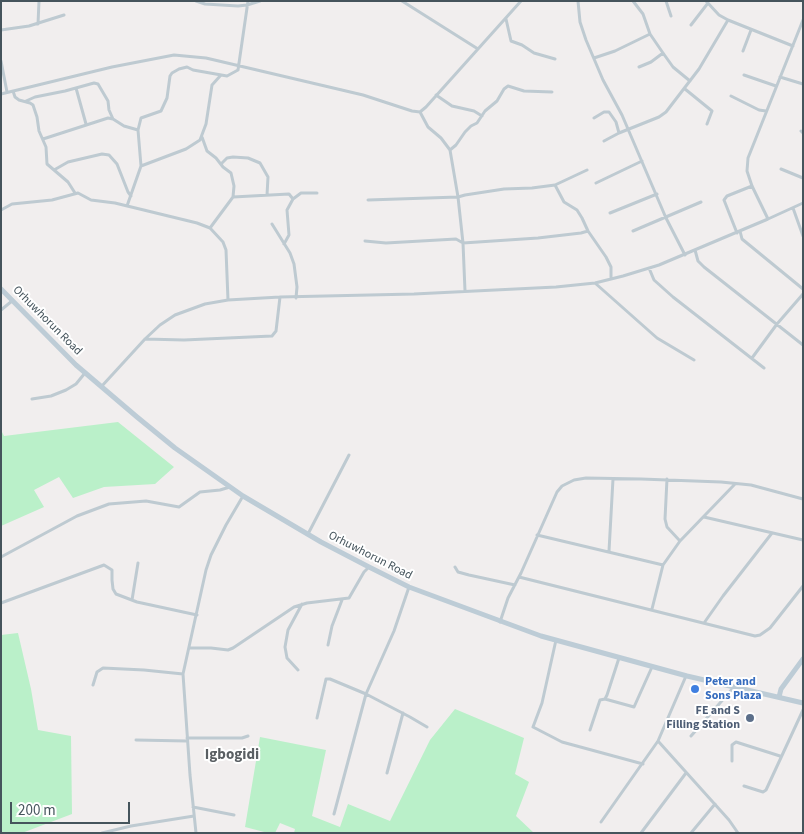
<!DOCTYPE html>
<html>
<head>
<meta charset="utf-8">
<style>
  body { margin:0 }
  #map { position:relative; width:804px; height:834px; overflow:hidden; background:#f1eeee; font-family:"Source Sans 3",sans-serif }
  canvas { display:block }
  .frame { position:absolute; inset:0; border:2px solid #45545c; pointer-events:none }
  .scale { position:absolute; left:10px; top:802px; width:120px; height:22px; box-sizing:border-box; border:2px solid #45545c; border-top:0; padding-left:6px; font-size:15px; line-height:18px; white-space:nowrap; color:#45545c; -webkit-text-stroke:4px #fff; paint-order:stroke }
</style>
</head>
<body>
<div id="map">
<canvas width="804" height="834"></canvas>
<div class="frame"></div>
<div class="scale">200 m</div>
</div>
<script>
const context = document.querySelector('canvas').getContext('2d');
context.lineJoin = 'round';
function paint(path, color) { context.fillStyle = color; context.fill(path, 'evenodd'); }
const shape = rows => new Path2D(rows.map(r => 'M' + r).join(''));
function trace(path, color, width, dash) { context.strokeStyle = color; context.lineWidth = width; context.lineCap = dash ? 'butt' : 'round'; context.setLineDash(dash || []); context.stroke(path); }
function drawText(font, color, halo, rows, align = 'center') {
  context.font = font + ' "Source Sans 3",sans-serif'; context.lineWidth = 4; context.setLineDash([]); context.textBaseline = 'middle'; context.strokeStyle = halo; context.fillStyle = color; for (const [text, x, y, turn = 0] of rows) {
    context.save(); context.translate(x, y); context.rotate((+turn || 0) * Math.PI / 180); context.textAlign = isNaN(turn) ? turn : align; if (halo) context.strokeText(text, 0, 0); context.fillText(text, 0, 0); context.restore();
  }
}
const green = shape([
  [118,422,174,467,155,484,104,487,73,498,59,477,34,490,44,507,1,526,1,430,4,436],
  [18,633,31,689,38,730,71,736,72,814,22,833,1,833,1,635],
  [455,709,524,738,515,774,529,782,516,816,534,833,294,833,295,829,280,823,275,833,268,833,245,827,260,737,326,750,312,816,340,827,348,804,390,821,430,740]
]);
const street = shape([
  [196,1,205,4,238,6,247,5,260,1],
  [402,1,478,49],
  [578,1,580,22,586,40,603,80,622,115,666,218,685,255],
  [633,1,643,14,650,34,663,53,673,67,690,81],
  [666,1,671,16],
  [706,1,719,15,728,20,793,46],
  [506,19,511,41,522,45,534,53,555,59],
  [38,24,39,1],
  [691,25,708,3],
  [1,30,29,26,64,15],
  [743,51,751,30],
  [594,58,615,51,650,34],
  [1,61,7,92],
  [639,67,651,62,663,53],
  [744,75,776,86],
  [780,77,803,84],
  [76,88,86,124],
  [685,89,712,111,707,124],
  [13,91,15,97,19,100,30,103,33,105,37,117,39,131,46,147,47,164,68,182,75,193],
  [1,94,112,67,174,55,206,58,363,95,412,111,420,112,426,107,521,1],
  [436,95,452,106,474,111,482,116],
  [731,96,759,110,766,111],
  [26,101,35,97,65,91,94,83,98,84,108,101,109,110,113,119],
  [420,112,428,127,441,138,450,150],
  [594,118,604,112,609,112,616,122,619,133],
  [801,131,803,133],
  [202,137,207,151,216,158,223,167,231,173,234,186,233,197,210,228],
  [43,139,108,118,113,119,124,126,138,130],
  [604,141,619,133,659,117,666,112,699,69,728,20],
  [221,164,227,158,233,157,248,158,260,163,268,177,267,195],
  [141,166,186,149,200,140,206,124,212,85,221,75],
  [781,169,803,178],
  [54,170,68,162,102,154,109,155,117,164,128,192,131,196],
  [587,170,555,185,564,202,577,210,582,218,588,231,606,257,611,267,611,279],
  [596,183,642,161],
  [233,197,289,194,293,199],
  [368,200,458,197,450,150,456,145,465,132,471,126,477,123,485,111,497,101,504,89,508,86,524,91,552,92],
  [127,206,141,166,138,130,141,118,161,111,167,98,170,76,172,73,179,69,187,67,193,70,227,76,238,70,248,1],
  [793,208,803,236],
  [1,210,12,204,52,200,78,193,91,200,115,203,197,223,210,228,223,242,226,250,228,300],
  [610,213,657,194],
  [768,219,752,186,747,171,748,158,803,20],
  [272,224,290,253,294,264,297,287,296,298],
  [633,231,701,202],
  [740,231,742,239,803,289],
  [737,233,724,200,727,196,752,186],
  [365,241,386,243,456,239,463,243,538,238,581,233,588,231],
  [284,244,289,235,287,210,293,199,301,193,317,193],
  [695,250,698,261,704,267,803,345],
  [649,268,654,280,673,297,764,368],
  [595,283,657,338,694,360],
  [465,291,463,243,458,197,465,195,504,189,532,188,555,185],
  [1,310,12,301],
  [145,339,184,340,272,336,276,331,280,297],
  [752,358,777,324,803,294],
  [101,387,145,339,160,325,175,315,205,304,228,300,280,297,414,294,556,287,595,283,623,276,659,265,768,219,803,203],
  [32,399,51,396,66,390,76,384,85,373],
  [667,479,665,519,667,527,680,541],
  [704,517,803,540],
  [308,534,349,455],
  [537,535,663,565],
  [609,551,613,479],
  [1,557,77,516,109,504,146,501,179,507,200,492,220,490,230,487],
  [455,567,458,572,469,575,515,585],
  [519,577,755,636,760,635,770,628,803,586],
  [132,600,138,563],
  [1,603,104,565,112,570,112,580,113,589,116,594,137,602,197,615],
  [652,609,663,565,680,541,735,484],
  [500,622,508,598,521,573,557,492,562,486,574,480,586,478,641,479,721,482,751,485,803,499],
  [704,623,723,596,772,533],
  [556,640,542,703,533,727,562,742,643,764],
  [328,645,332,626,342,600],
  [189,648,211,648,228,650,233,648,294,607,307,603,349,598,364,572,369,567],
  [298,670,287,658,285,647,288,630,302,604],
  [93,685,97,672,103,668,144,670,183,674],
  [605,699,634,707,652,667],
  [317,718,326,679,330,679,366,694,410,717,427,727],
  [590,730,600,700,605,699,607,695,619,658],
  [691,736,734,687],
  [187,738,242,738,248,736],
  [136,740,187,741],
  [658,741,729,820,738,833],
  [732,761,732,745,736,742,780,756],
  [387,773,403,713],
  [744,786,763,792,766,790,803,710],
  [193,807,234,815],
  [334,814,366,694,394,631,409,587],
  [601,822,658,741,686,676],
  [102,833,131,826,194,816],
  [196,833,190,775,183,674,206,570,211,555,226,525,243,496],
  [641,833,686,773],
  [691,833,715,804]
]);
const secondary = shape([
  [1,289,76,365,137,417,175,448,243,496,321,542,369,567,409,587,541,636,687,676,803,703],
  [779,697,781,689,803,659]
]);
const markers = [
  [695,689,5,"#3f7fe0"],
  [750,718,5,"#5c6f8a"]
];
const streetNames = [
  ["Orhuwhorun Road",47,321,45],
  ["Orhuwhorun Road",370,556,27]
];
const shopNames = [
  ["Peter and",705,682],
  ["Sons Plaza",705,696]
];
const serviceNames = [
  ["FE and S",740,711],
  ["Filling Station",740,725]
];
const quarterNames = [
  ["Igbogidi",232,756]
];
paint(green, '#baf0c9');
trace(street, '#becad1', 3);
trace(secondary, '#bdccd6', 5);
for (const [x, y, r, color] of markers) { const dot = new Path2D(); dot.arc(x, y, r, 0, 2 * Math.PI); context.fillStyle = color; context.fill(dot); trace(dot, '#fff', 2); }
drawText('12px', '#45545c', '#fff', streetNames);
drawText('bold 12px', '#366cbe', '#fff', shopNames, 'left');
drawText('bold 12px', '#4e5e75', '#fff', serviceNames, 'right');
drawText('bold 15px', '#5a5f63', '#fff', quarterNames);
</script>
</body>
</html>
